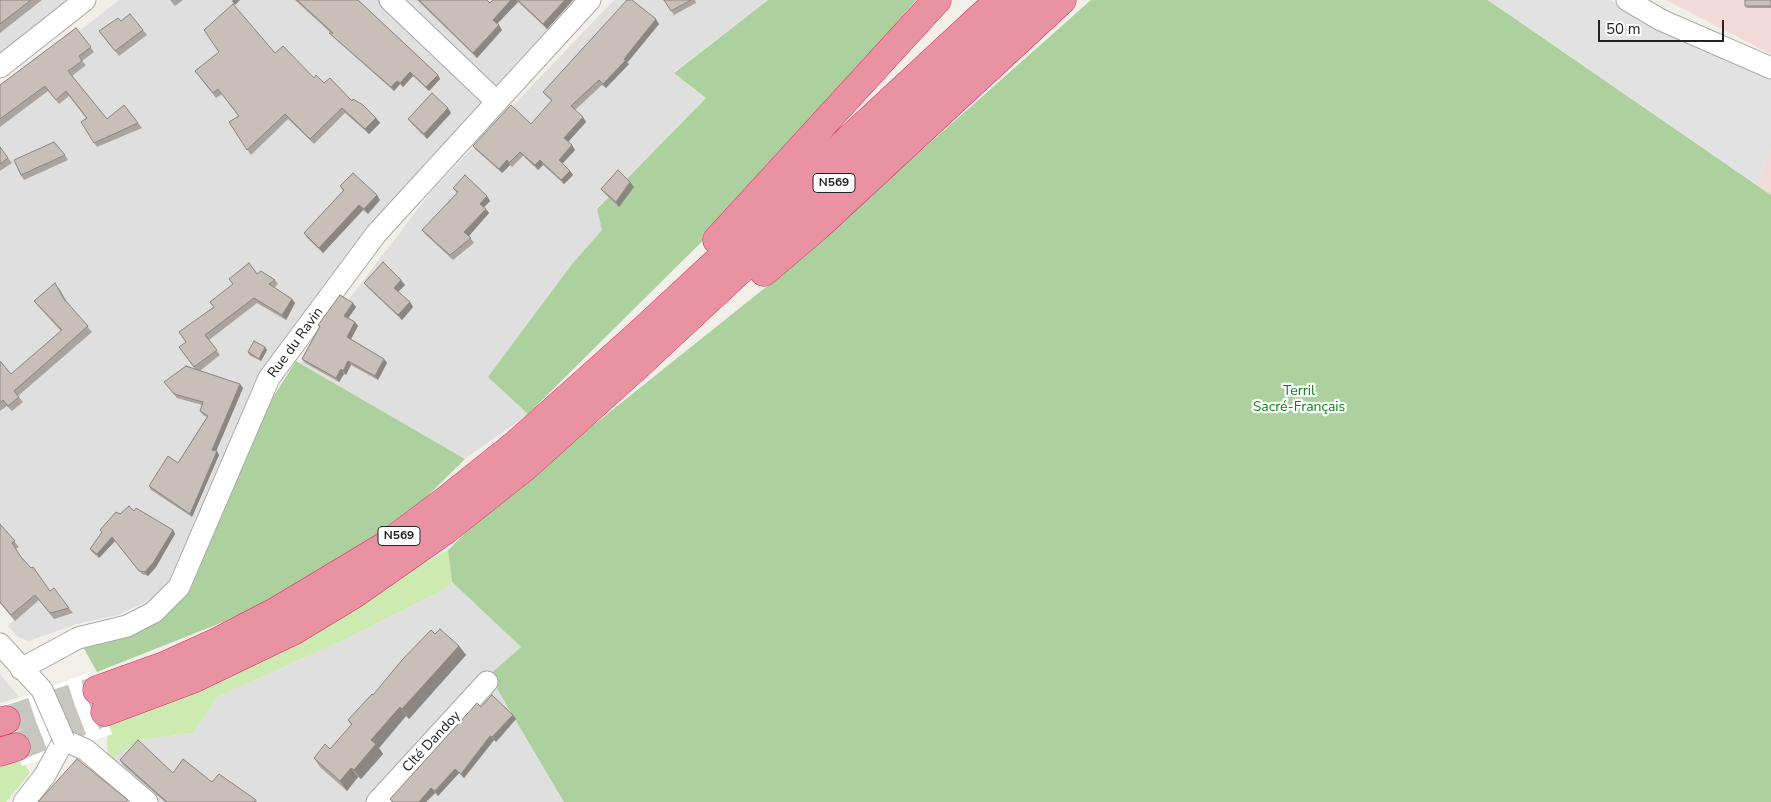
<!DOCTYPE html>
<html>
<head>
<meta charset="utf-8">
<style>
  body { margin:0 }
  #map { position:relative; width:1771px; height:802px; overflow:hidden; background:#f2efe9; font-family:"Nunito Sans",sans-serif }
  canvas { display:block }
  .scale { position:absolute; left:1598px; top:20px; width:126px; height:22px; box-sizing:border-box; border:2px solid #222; border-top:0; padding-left:6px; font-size:15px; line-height:18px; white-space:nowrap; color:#222; -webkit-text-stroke:4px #fff; paint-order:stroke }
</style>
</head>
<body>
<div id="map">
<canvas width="1771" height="802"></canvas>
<div class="scale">50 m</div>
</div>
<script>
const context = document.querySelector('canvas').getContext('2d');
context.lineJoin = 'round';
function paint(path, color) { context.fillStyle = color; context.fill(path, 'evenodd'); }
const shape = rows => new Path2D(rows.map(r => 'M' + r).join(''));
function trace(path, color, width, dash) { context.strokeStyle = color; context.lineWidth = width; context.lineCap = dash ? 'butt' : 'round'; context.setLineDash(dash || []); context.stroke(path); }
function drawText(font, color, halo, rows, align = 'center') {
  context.font = font + ' "Nunito Sans",sans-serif'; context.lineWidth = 4.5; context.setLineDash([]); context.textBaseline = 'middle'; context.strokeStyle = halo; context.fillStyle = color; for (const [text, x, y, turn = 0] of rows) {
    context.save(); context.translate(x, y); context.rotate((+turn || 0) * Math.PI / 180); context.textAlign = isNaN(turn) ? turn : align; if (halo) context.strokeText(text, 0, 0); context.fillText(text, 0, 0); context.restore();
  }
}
const residential = shape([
  [0,0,73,0,0,54],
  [119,0,582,0,497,102,323,285,179,587,118,615,77,624,29,641,18,637,8,626,14,620,0,603,0,93],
  [614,0,768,0,674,72,706,98,597,208,602,230,572,264,489,377,528,414,465,459,300,363,433,189],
  [452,582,521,647,496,669,488,682,500,689,565,802,153,802,107,763,140,740,193,733,217,697,344,640,443,590],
  [0,674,19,697,0,703]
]);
const commercial = shape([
  [1666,0,1771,0,1771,54],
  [1771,150,1771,195,1756,184]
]);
const grass = shape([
  [448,550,452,582,443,590,344,640,217,697,193,733,140,740,107,763,108,711,218,668],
  [21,758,30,773,6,802,0,802,0,766]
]);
const forest = shape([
  [768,0,916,0,764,180,528,414,488,377,572,264,602,230,597,209,706,98,674,73],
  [1091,0,1488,0,1771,195,1771,802,564,802,489,675,521,647,452,582,448,550,496,503,781,275],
  [296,361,465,459,407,516,246,613,97,672,78,638,154,612,239,451]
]);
const parking = shape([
  [1488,0,1610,0,1664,29,1771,78,1771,150,1756,184]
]);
const pier = shape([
  [90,672,112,734,22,766,1,706]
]);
const highwayTunnel = shape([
  [6,720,97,690],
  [16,747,105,712]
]);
const minor = shape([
  [390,0,497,102],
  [1627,0,1661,20,1771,68],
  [0,67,85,0],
  [0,644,42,690],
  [21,669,78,638,127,626,154,612,179,587,269,378,376,234,590,0],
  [24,802,45,775,64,740,86,750,147,802],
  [377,802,487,682]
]);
const highway = shape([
  [717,240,937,0],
  [764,272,818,226,1062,0],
  [97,690,164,666,217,642,275,612,385,546,446,500,516,444,639,334,999,0],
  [105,712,193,679,293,631,354,594,447,529,525,467,637,366,1031,0],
  [0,722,6,720],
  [0,752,16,747]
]);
const minorBridge = shape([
  [42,690,64,740]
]);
const wall = shape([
  [0,0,42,0,0,33],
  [170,0,183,0,175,6],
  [295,0,358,0,438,75,440,79,429,91,413,76,403,87,400,84,394,91,332,36,329,33,331,33],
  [417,0,487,0,490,3,493,0,573,0,547,29,518,2,497,24,502,30,477,58],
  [664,0,695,0,696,3,674,15],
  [1771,0,1771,8,1747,8,1745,6],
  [121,21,143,30,147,35,119,56,99,31],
  [659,24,627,63,629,64,606,88,602,85,575,110,586,122,568,142,575,150,562,164,570,171,573,175,564,184,543,165,538,170,523,156,512,167,510,165,502,173,476,150,473,146,531,124,552,101,546,96,543,92],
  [76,28,94,52,82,61,86,65,72,76,107,119,124,105,142,128,97,147,81,122,86,118,69,96,59,104,48,91,0,127,0,85],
  [275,53,314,78,324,83,376,118,380,123,369,134,345,113,314,144,288,119,251,155,229,122,238,116,222,94,216,98,195,71],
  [451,113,427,139,412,124,408,119],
  [0,147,12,163,0,171],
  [65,155,68,160,24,180,21,175],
  [630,182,634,187,619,207,605,194,601,189],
  [340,186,377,195,380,200,368,214,363,210,323,253,307,238,304,233,343,191],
  [453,188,487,196,490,201,484,207,489,213,469,236,474,243,453,260,425,234,422,230,457,193],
  [257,274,275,280,278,284,274,288,292,299,295,303,286,320,257,303,209,340,220,355,200,371,240,384,243,388,216,451,219,455,192,517,151,490,149,486,178,463,207,417,203,415,200,411,202,405,177,398,164,382,195,369,179,347,186,342,213,307,233,285,229,279],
  [364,283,405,285,398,292,410,302,413,307,402,320,367,287],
  [59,288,67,302,92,332,18,396,23,402,12,411,7,406,0,411,0,361,11,374,61,331,38,306,34,301],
  [356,307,348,318,358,326,351,339,384,359,387,363,378,380,351,365,346,375,344,374,339,382,305,363,302,359,319,327,318,325],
  [267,350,261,361,249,355,248,352],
  [134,511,173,530,175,534,156,567,148,576,142,574,115,541,99,558,93,553,90,549,120,514],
  [0,524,19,547,16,549,21,557,50,591,69,608,73,613,54,619,39,600,15,621,0,603],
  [435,634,459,646,466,655,409,719,406,716,379,748,383,754,361,779,358,777,347,791,320,767,314,758,330,749,351,725,348,720],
  [481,707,513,715,516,719,496,742,494,740,464,778,459,773,438,796,435,793,426,802,392,802,390,799],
  [120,760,212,782,256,800,257,802,165,802,123,765]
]);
const shadedWall = shape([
  [233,0,240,0,235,5,232,1],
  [511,0,517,0,518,2,496,25,493,20],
  [565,0,573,0,547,29,543,24],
  [656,19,659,24,627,63,629,64,606,88,603,84],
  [499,25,502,30,477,58,473,53],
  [410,72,413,76,403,87,400,83],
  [438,75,440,79,429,91,426,87],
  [397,81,400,84,394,91,391,87],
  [448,108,451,113,427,139,424,134],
  [583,117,586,122,567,143,564,138],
  [376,118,380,123,369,134,365,129],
  [572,145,575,150,562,164,559,160],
  [507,160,510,165,502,173,499,169],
  [540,160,543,165,538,170,535,165],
  [570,171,573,175,564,184,561,180],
  [630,182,634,187,619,207,616,202],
  [377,195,380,200,368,214,364,209],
  [487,196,490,201,483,208,480,204],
  [359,205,363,210,323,253,319,248],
  [486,209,489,213,468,237,464,232],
  [401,280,405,285,397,293,394,288],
  [292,299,295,303,286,320,282,315],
  [410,302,413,307,402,320,398,315],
  [353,303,356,307,347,320,344,316],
  [355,322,358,326,350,341,347,337],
  [265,347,267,350,261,361,259,359],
  [384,359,387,363,378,380,375,376],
  [348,361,351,365,346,375,343,371],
  [341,369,344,374,339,382,336,378],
  [240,384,243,388,215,454,212,450],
  [217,451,219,455,192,517,190,514],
  [173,530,175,534,156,567,148,576,145,572],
  [112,537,115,541,99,558,97,554],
  [459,646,466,655,409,719,402,709],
  [400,707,406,716,379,748,383,754,361,779,354,770,371,740],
  [513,715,516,719,496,742,492,737],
  [490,736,494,740,464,778,461,774],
  [351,768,358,777,347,791,340,781],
  [455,769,459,773,438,796,435,791],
  [431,788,435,793,426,802,419,802]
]);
const building = shape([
  [0,0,31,0,0,24,0,0],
  [297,0,358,0,438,75,426,87,410,72,400,83,397,81,391,87,329,33,333,33,297,0],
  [419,0,487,0,490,3,493,0,511,0,493,20,499,25,473,53,419,0],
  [518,0,565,0,543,24,518,0],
  [627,0,632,0,656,19,624,59,626,60,603,84,599,80,571,106,583,117,564,138,572,145,559,160,570,171,561,180,540,160,535,165,520,152,509,163,507,160,499,169,473,146,511,105,531,124,552,100,543,92,627,0],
  [664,0,691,0,671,11,664,0],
  [1745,0,1771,0,1771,6,1745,6,1745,0],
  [233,4,275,53,283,46,314,78,316,75,324,83,330,78,352,101,353,99,363,105,376,118,365,129,342,108,310,139,285,114,247,150,229,122,239,116,218,89,213,93,195,71,219,52,204,30,233,4],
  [130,14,143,30,115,51,99,31,118,18,121,21,130,14],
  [76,28,91,47,79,56,82,61,68,71,107,119,124,105,138,123,94,143,81,122,87,118,66,91,56,100,45,86,0,119,0,85,76,28],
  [432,93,448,108,424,134,408,119,432,93],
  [54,142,65,155,21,175,14,160,54,142],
  [0,147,8,158,0,164,0,147],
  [618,170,630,182,616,202,601,189,618,170],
  [353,173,377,195,364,209,359,205,319,248,304,233,344,190,340,186,353,173],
  [465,175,487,196,480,204,486,209,464,232,471,238,450,255,422,230,458,192,453,188,465,175],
  [383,262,401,280,394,288,410,302,398,315,364,283,383,262],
  [249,263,257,274,261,271,275,280,269,284,292,299,282,315,254,298,205,335,217,350,194,367,179,347,186,342,179,332,214,307,210,302,233,284,229,279,249,263],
  [55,283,64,299,88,326,14,391,19,397,8,406,3,400,0,403,0,361,11,374,62,330,34,301,55,283],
  [340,295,353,303,344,316,355,322,347,337,384,359,375,376,348,361,343,371,341,369,336,378,302,359,320,326,318,325,340,295],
  [254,341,265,347,259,359,248,352,254,341],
  [186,366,240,384,212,450,217,451,190,514,149,486,168,456,178,463,208,416,200,411,203,402,174,394,164,382,186,366],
  [129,506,134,511,136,508,173,530,153,563,145,572,139,571,112,537,97,554,90,549,102,532,100,530,116,512,120,514,129,506],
  [0,524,15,541,12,543,21,557,31,568,33,567,50,591,54,588,69,608,50,613,35,595,11,615,0,602,0,524],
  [440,629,459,646,402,709,400,707,371,740,376,744,354,770,351,768,340,781,314,758,325,744,330,749,352,724,348,720,372,694,373,695,402,660,431,630,435,634,440,629],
  [492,695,513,715,492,737,490,736,461,774,455,769,435,791,431,788,419,802,393,802,390,799,477,703,481,707,492,695],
  [138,740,173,773,183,759,212,782,219,774,256,800,254,802,167,802,120,760,138,740],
  [77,759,128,800,126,802,38,802,77,759]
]);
const shields = [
  [834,183,42],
  [399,536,42]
];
const shieldNames = [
  ["N569",834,183],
  ["N569",399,536]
];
const streetNames = [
  ["Rue du Ravin",296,343,-54],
  ["CIté Dandoy",432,742,-47]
];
const parkNames = [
  ["Terril",1299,392],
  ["Sacré-Français",1299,408]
];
paint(residential, '#e0dfdf');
paint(commercial, '#f2dad9');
paint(grass, '#cdebb0');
paint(forest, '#add19e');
paint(parking, '#e2e2e2');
paint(pier, '#fff');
trace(highwayTunnel, '#c8c6c1', 28, [28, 14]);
trace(minor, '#a9a9a9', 23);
trace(highway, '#dc2a67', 29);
trace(minor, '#fff', 21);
trace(highway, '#e892a2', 28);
trace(minorBridge, '#a9a9a9', 23, []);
trace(minorBridge, '#fff', 21);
paint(wall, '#aba49e');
paint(shadedWall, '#8b8681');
paint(building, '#c7bfb8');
trace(building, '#8b8681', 1);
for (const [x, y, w] of shields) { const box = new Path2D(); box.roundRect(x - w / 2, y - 9.5, w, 19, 4); context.fillStyle = '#fff'; context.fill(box); trace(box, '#222', 1); }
drawText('bold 12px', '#222', null, shieldNames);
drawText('14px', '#222', '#fff', streetNames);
drawText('14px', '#0c8416', '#fff', parkNames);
</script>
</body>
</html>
